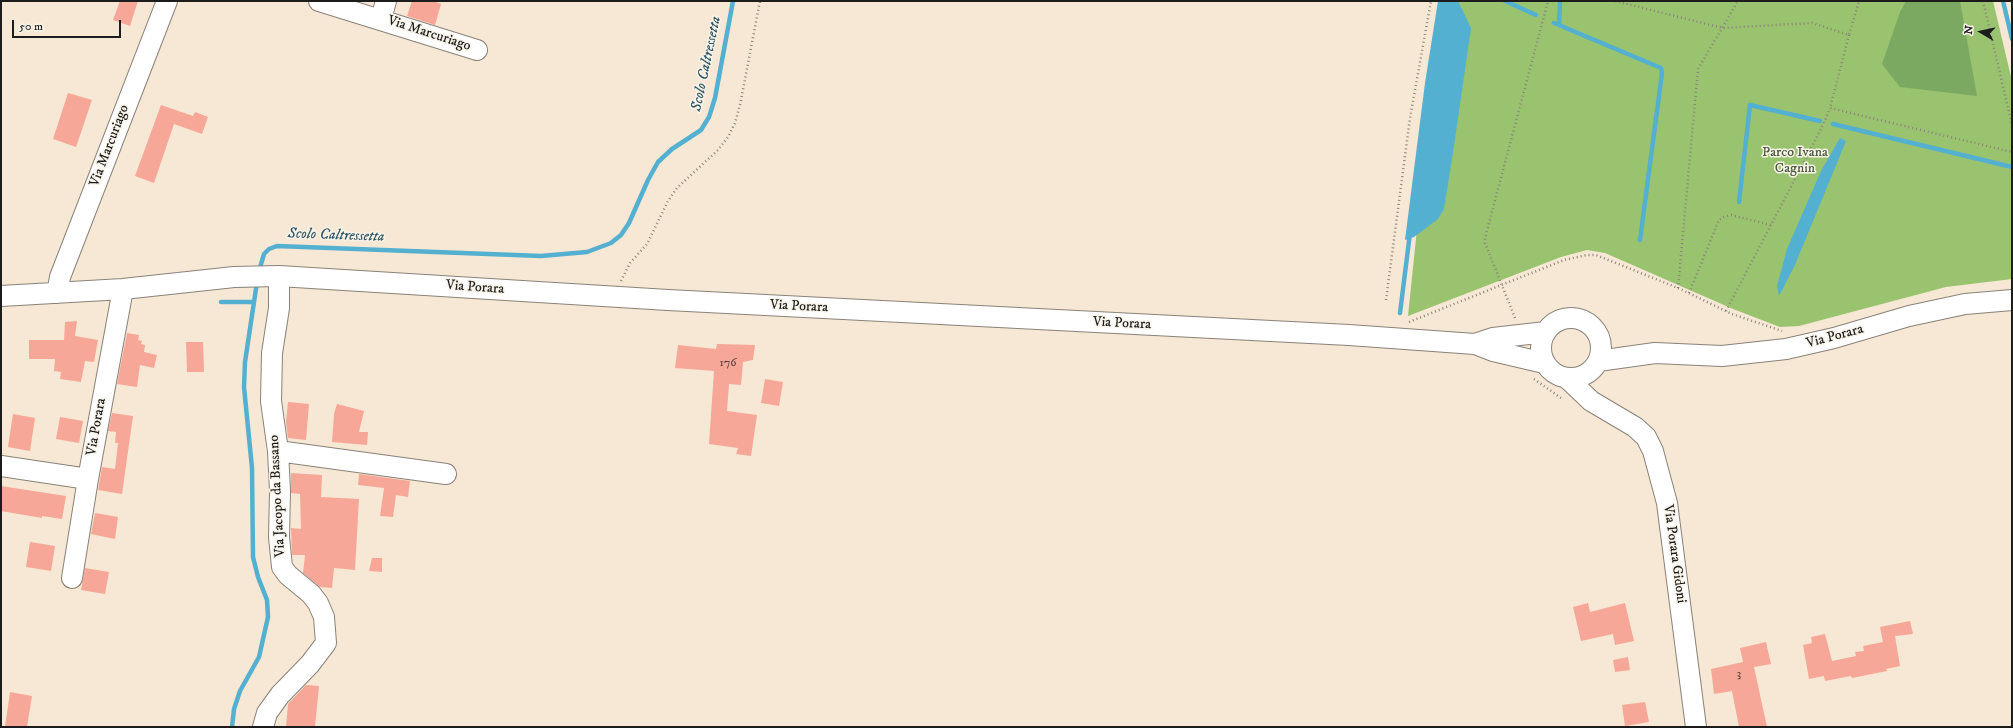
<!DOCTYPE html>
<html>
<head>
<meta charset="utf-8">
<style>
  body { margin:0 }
  #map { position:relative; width:2013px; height:728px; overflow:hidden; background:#f6e8d4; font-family:"IM FELL DW Pica",serif }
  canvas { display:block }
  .frame { position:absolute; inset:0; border:2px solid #1c1c1c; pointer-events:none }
  .north { position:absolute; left:1961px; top:12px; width:40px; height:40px; -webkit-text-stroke:3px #f7f3e8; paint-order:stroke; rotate:279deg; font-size:11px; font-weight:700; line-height:16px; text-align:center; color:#1c1c1c }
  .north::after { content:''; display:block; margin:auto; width:14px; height:18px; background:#1c1c1c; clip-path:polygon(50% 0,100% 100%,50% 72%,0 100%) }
  .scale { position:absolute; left:12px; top:20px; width:109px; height:18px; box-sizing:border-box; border:2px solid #1c1c1c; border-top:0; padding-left:5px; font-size:12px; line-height:14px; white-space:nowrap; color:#1c1c1c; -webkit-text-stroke:3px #f7f3e8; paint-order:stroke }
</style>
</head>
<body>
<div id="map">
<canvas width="2013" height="728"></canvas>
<div class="frame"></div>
<div class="north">N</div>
<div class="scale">50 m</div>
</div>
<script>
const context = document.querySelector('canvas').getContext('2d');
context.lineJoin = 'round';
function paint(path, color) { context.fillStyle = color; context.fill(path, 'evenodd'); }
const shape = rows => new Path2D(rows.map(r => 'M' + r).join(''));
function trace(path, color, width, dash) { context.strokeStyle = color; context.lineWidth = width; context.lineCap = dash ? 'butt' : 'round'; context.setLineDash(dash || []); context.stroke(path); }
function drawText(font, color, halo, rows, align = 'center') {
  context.font = font + ' "IM FELL DW Pica",serif'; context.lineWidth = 3; context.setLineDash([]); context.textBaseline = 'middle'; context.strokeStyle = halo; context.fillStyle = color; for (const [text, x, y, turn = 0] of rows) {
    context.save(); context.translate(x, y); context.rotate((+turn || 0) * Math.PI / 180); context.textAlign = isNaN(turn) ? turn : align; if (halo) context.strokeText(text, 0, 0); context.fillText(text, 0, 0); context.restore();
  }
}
const green = shape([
  [1452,1,1993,1,2012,81,2012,279,1946,287,1799,326,1780,327,1733,309,1605,253,1587,250,1561,257,1408,316,1418,219]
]);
const forest = shape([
  [1906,1,1960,1,1977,96,1900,87,1882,64,1900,12]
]);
const water = shape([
  [1438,1,1458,1,1471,28,1454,146,1444,209,1438,219,1414,237,1405,240,1425,83],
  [1840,138,1846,141,1795,265,1779,296,1777,286,1787,249,1821,171]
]);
const stream = shape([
  [1505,1,1536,15],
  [2003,1,2012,39],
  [1554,23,1661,68,1662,73,1640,240],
  [1559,25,1560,1],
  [1833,124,2012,167],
  [1739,202,1750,105,1820,121],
  [259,271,264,254,269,249,277,246,541,256,587,252,611,243,621,235,629,223,648,180,658,162,672,149,701,130,709,117,715,98,733,1],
  [221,302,253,302],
  [1400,313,1410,233],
  [232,727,234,709,240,691,259,657,268,617,267,600,258,577,253,557,252,468,244,387,245,362,257,282]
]);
const building = shape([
  [120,1,138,1,130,26,113,20],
  [412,1,433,1,441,4,435,25,407,16],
  [68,93,92,100,76,147,53,139],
  [161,105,193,116,195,112,208,117,202,134,174,124,154,183,135,176],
  [77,321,75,336,98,340,94,362,85,361,81,382,60,379,61,372,54,371,55,359,29,359,29,340,64,340,65,322],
  [127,333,139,335,138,340,142,341,141,344,145,345,144,352,157,355,154,368,140,365,137,387,117,384],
  [186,342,203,342,204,372,187,372],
  [717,344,755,345,753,360,743,362,741,385,729,384,727,411,757,415,751,456,736,454,738,448,709,444,714,371,675,368,678,345,716,349],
  [765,379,783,382,779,406,761,403],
  [288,402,309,404,306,440,288,438,286,422],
  [337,404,364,411,359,432,368,432,367,445,332,442,334,414],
  [112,413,133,416,122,494,98,490,102,467,115,469,118,443,115,443,116,432,108,431],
  [13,414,35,418,30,451,8,447],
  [60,417,83,421,79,443,56,439],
  [291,473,322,475,321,497,359,499,355,570,334,568,332,588,320,587,303,573,305,555,292,555,291,528,301,529,300,494,291,493],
  [359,474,410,481,408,497,396,495,393,517,380,516,384,488,358,485],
  [1,486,66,496,62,519,42,516,42,518,1,511],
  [95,513,118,517,115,539,91,534],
  [30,542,55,546,51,571,26,567],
  [372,558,382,558,382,572,369,571],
  [85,568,109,572,105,594,81,590],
  [1588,603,1590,612,1625,603,1634,641,1615,645,1613,634,1581,641,1573,607],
  [1910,621,1913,634,1895,636,1900,666,1886,669,1887,671,1852,678,1851,676,1825,681,1824,676,1809,679,1803,645,1812,643,1811,637,1825,634,1832,661,1856,656,1855,652,1864,651,1863,646,1883,642,1880,627],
  [1766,642,1771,664,1754,667,1767,727,1739,727,1732,691,1714,694,1711,669,1743,662,1740,648],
  [1628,657,1630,670,1615,672,1613,660],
  [306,685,319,686,315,727,286,727,288,704],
  [10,692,32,696,27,727,5,727],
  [1645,702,1649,722,1625,726,1622,705]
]);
const path = shape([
  [1615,1,1723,28,1812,23,1849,35,1859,1],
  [1983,1,2012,125],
  [1849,35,1830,108,2012,152],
  [621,281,630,263,647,244,668,201,677,188,718,150,728,137,735,123,740,105,760,1],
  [1678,288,1698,69,1738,1],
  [1689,293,1719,220,1724,217,1731,215,1771,225,1823,125,1830,108],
  [1386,300,1410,118,1431,1],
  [1726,311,1771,225],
  [1515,318,1485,243,1485,238,1548,1],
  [1409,322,1564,260,1587,255,1596,255,1606,259,1678,288,1732,314,1782,331],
  [1534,379,1561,398]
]);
const minor = shape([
  [319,1,477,50],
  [381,19,386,1],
  [57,293,60,277,167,1],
  [1,296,123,289,234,277,279,276,668,300,1349,335,1475,344,1493,351,1544,363],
  '1541 348a30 30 0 1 1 60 0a30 30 0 1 1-60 0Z',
  [1475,344,1493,338,1546,332],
  [1598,361,1655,353,1722,356,1786,349,1834,338,1909,316,1965,304,2012,300],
  [1568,379,1591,401,1635,427,1646,437,1653,451,1667,503,1696,727],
  [278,451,446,474],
  [1,466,88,479,123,289],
  [72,578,88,479],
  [263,727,267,713,280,695,310,664,326,643,324,617,318,603,311,594,288,575,282,567,279,537,280,491,278,451,271,401,272,353,279,308,279,276]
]);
const numberNames = [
  ["176",728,364],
  ["3",1739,675]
];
const streetNames = [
  ["Via Marcuriago",429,34,18],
  ["Via Marcuriago",110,146,-69],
  ["Via Porara",475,288,4],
  ["Via Porara",799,307,3],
  ["Via Porara",1122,324,3],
  ["Via Porara",1835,337,-15],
  ["Via Porara",97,427,-80],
  ["Via Jacopo da Bassano",278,496,-93],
  ["Via Porara Gidoni",1674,554,82]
];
const parkNames = [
  ["Parco Ivana",1795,153],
  ["Cagnin",1795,169]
];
const waterNames = [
  ["Scolo Caltressetta",707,64,-78],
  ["Scolo Caltressetta",336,236,2]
];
paint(green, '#9ac36f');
paint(forest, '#7ba962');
paint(water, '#53b0d1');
trace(stream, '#53b0d1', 4.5);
paint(building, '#f6a797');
trace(minor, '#898278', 22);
trace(path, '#898278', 2.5, [1, 3]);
trace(minor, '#fff', 20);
drawText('12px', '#523f3b', null, numberNames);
drawText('14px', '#1c1c1c', '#f7f3e8', streetNames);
drawText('14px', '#485639', '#f7f3e8', parkNames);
drawText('italic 15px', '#325764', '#f7f3e8', waterNames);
</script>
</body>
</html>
